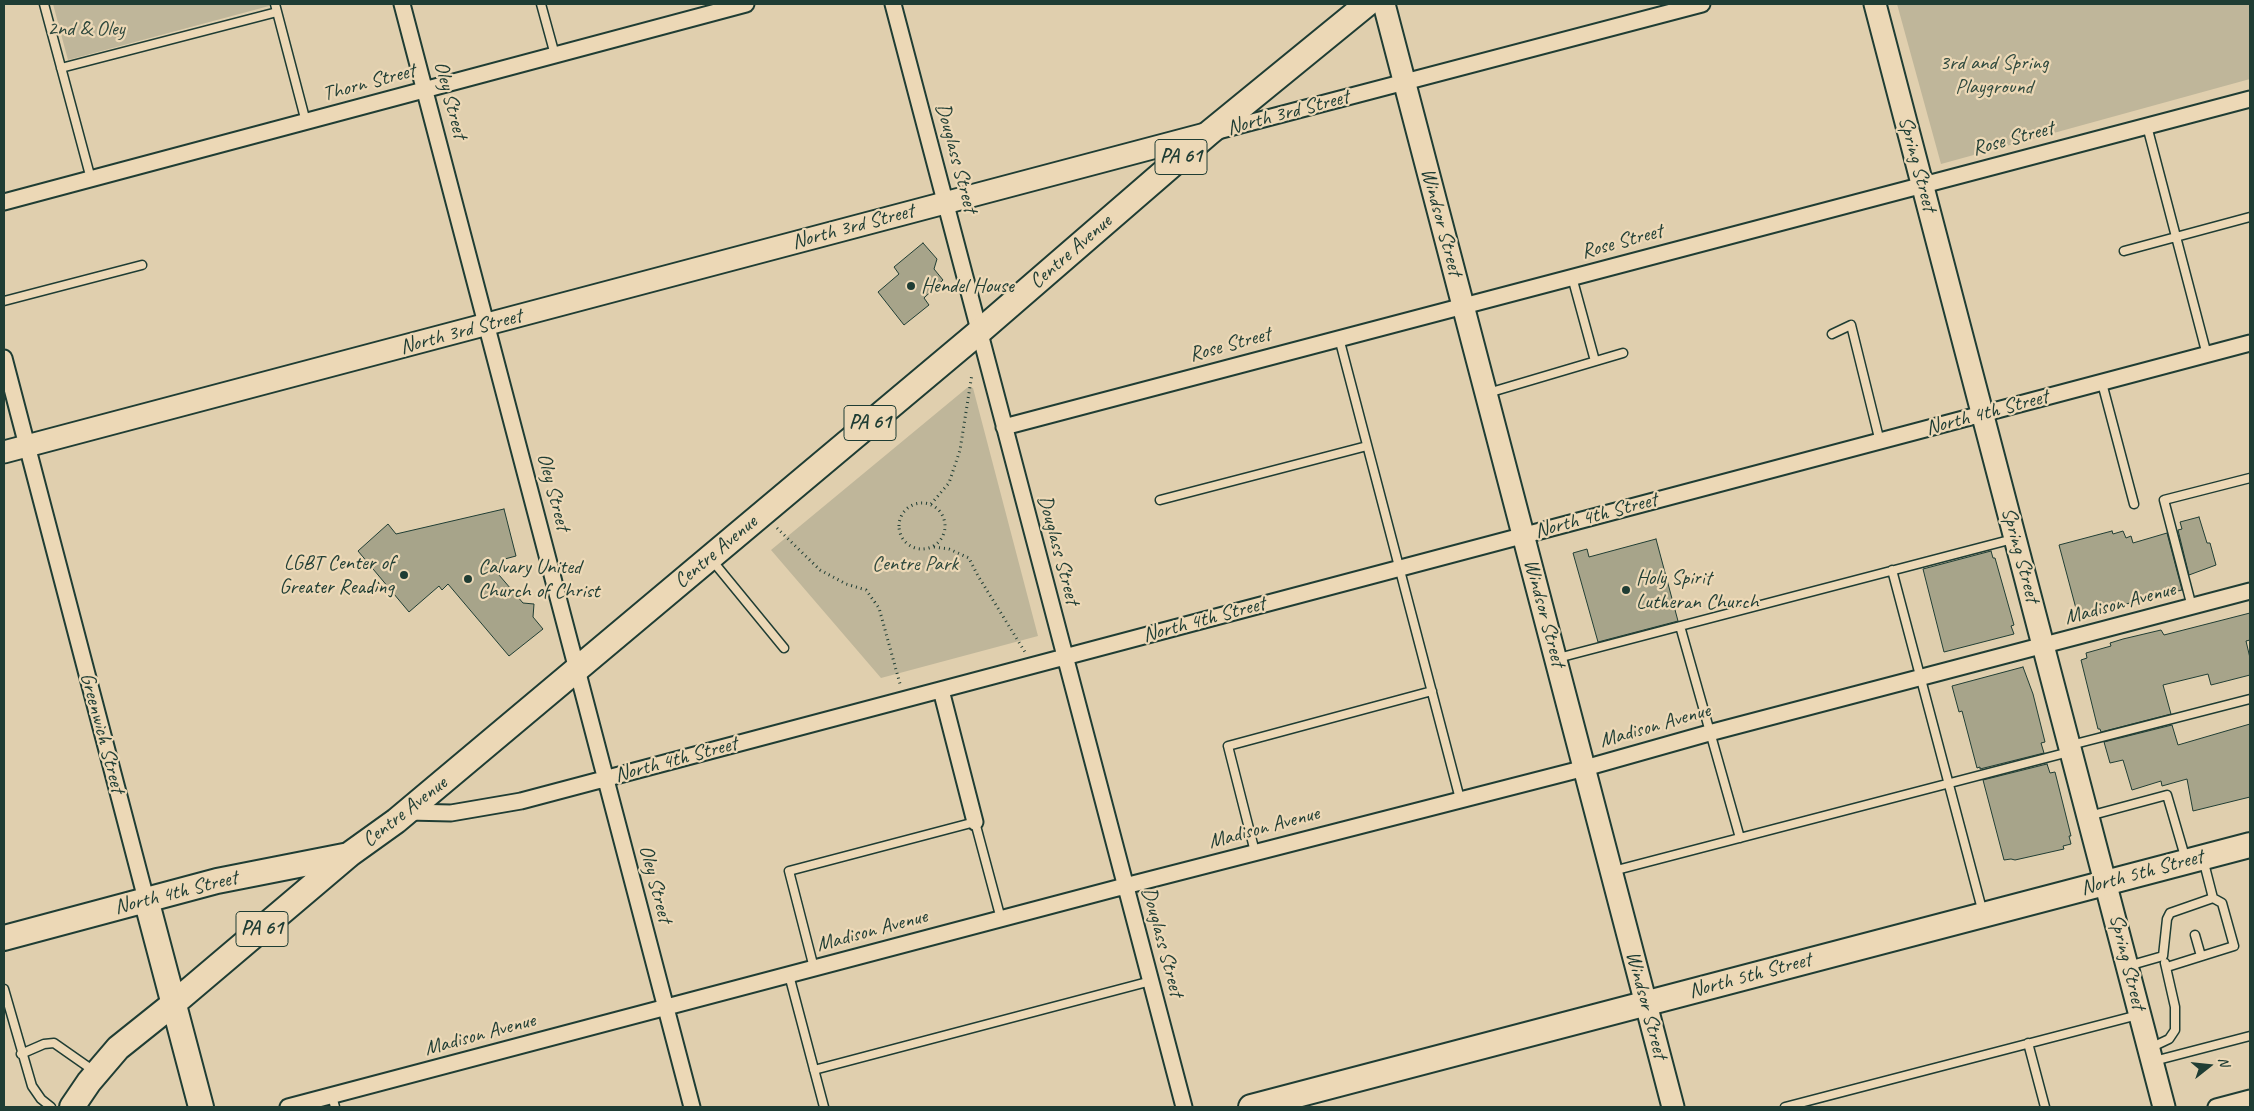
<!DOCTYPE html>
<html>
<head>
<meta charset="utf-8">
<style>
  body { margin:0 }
  #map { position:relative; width:2254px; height:1111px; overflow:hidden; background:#e0cfae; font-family:Caveat,sans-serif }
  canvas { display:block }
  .frame { position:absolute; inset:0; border:5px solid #1f3d34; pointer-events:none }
  .north { position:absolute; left:2184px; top:1041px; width:50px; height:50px; -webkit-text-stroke:4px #ecd8b6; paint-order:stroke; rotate:74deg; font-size:14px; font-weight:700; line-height:20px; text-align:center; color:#1f3d34 }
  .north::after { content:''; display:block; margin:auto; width:18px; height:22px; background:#1f3d34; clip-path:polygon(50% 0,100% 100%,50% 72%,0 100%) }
</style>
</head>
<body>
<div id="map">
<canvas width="2254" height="1111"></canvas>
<div class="frame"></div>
<div class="north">N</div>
</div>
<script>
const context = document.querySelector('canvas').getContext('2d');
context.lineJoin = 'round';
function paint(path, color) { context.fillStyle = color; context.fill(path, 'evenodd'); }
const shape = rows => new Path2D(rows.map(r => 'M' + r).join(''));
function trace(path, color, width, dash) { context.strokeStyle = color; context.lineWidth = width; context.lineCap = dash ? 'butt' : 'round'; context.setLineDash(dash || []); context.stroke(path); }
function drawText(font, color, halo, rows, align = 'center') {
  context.font = font + ' Caveat,sans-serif'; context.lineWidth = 4.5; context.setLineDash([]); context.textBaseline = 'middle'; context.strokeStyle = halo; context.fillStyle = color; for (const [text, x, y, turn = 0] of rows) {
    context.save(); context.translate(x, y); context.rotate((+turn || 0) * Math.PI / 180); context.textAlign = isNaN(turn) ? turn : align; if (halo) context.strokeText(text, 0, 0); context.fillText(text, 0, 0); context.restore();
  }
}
const green = shape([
  [53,4,269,4,269,6,68,60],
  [1897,4,2250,4,2250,79,1941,164],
  [968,387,973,388,1038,636,881,678,771,550]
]);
const building = shape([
  [923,243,937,259,934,269,943,280,924,298,929,305,904,325,878,292,899,274,894,267,923,243],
  [504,509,516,556,501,560,507,568,499,575,523,603,534,604,533,617,543,629,509,656,448,584,442,590,439,586,409,612,358,551,388,524,396,534,504,509],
  [2199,517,2207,543,2210,543,2216,565,2189,575,2178,530,2182,529,2180,522,2199,517],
  [2112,531,2113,534,2123,531,2126,538,2131,536,2133,543,2167,533,2182,590,2078,616,2059,545,2112,531],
  [1656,539,1678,621,1598,642,1573,553,1587,549,1589,557,1656,539],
  [1991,551,1993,558,1995,558,2014,625,2011,626,2014,634,1944,652,1923,569,1991,551],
  [2250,613,2250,640,2246,641,2250,658,2250,675,2211,685,2208,674,2163,685,2171,714,2101,732,2100,729,2098,729,2081,660,2087,658,2086,653,2111,646,2110,643,2123,639,2161,630,2164,635,2250,613],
  [2023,667,2033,694,2045,742,2041,743,2044,753,1980,769,1980,767,1977,768,1962,711,1959,712,1952,686,2023,667],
  [2250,724,2250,797,2193,811,2187,779,2162,786,2161,781,2132,790,2123,760,2110,763,2104,742,2172,725,2178,745,2250,724],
  [2047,764,2050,773,2055,772,2071,836,2069,836,2071,844,2063,846,2064,849,2015,860,2011,859,2004,860,1983,780,2047,764]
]);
const path = shape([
  '899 526a23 23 0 1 1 46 0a23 23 0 1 1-46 0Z',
  [931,504,949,483,960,450,972,374],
  [777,528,820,570,846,584,866,590,879,608,900,684],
  [934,547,949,549,969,558,978,576,1025,652]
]);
const lane = shape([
  [44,4,91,179],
  [275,4,306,122],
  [541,4,555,55],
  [61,68,277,12],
  [2147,126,2207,355],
  [2124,251,2250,217],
  [1572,277,1595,361],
  [4,301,142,265],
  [1832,334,1851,325,1880,442],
  [1339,338,1460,799],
  [2102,383,2134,504],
  [1488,393,1623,353],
  [1160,500,1367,446],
  [711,559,784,648],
  [1892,570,1983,913],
  [2192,607,2164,500,2250,478],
  [1680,626,1740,838],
  [1558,658,2013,539],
  [2071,745,2250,699],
  [2089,816,2167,795,2186,860],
  [1255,852,1228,746,1432,691],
  [1613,871,2069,752],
  [2195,935,2201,956],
  [2128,966,2163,956,2167,919,2170,913,2213,898,2203,859],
  [2167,967,2234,946,2222,903,2213,898],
  [814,968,789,871,975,822,1001,919],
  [789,975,824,1107],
  [4,989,32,1086,41,1099,51,1107],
  [2028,1043,2045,1107],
  [2150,1048,2169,1039,2175,1030,2175,1007,2165,963],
  [21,1054,44,1044,54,1043,94,1071],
  [2154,1061,2250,1036],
  [814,1070,1151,981],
  [332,1096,335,1107],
  [1785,1107,2138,1015]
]);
const street = shape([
  [402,4,692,1107],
  [893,4,1184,1107],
  [1218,131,1702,4],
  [4,202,746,4],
  [4,358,146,899],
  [1004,427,2250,99],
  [941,690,975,822],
  [408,812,451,813,521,801,2250,343],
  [288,1107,1125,886,1585,768,1709,733,2250,591],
  [2216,1107,2250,1098]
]);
const secondary = shape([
  [1384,4,1673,1107],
  [1875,4,2164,1107],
  [4,452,1209,133]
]);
const primary = shape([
  [146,899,201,1107],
  [4,938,217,881,349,855],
  [72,1107,89,1082,118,1048,173,1004,350,854,396,821,979,332,1209,133,1367,4],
  [1251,1107,2250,845]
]);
const markers = [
  [911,286,5,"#1f3d34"],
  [404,575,5,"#1f3d34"],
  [468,579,5,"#1f3d34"],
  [1626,590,5,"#1f3d34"]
];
const shields = [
  [1181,157,52],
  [870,423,52],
  [262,929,52]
];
const shieldNames = [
  ["PA 61",1181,157],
  ["PA 61",870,423],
  ["PA 61",262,929]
];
const parkNames = [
  ["2nd & Oley",86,29],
  ["3rd and Spring",1994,63],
  ["Playground",1994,87],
  ["Centre Park",915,564]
];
const streetNames = [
  ["Thorn Street",369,83,-15],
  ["Oley Street",450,100,75],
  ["North 3rd Street",1288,113,-15],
  ["Rose Street",2013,139,-15],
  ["Douglass Street",956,158,75],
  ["Spring Street",1917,164,75],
  ["Windsor Street",1441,222,75],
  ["North 3rd Street",853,227,-15],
  ["Rose Street",1622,242,-15],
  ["Centre Avenue",1071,252,-41],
  ["North 3rd Street",461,332,-15],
  ["Rose Street",1230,345,-15],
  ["North 4th Street",1987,413,-15],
  ["Oley Street",553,492,75],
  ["North 4th Street",1596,516,-15],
  ["Douglass Street",1058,550,75],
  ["Centre Avenue",716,552,-40],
  ["Spring Street",2020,555,75],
  ["Madison Avenue",2120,604,-15],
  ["Windsor Street",1544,613,75],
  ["North 4th Street",1204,620,-15],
  ["Madison Avenue",1655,726,-16],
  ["Greenwich Street",102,733,75],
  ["North 4th Street",676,760,-15],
  ["Centre Avenue",405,812,-38],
  ["Madison Avenue",1264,828,-15],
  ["North 5th Street",2142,873,-15],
  ["Oley Street",655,884,75],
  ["North 4th Street",176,893,-14],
  ["Madison Avenue",872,931,-15],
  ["Douglass Street",1162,942,75],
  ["Spring Street",2127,962,76],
  ["North 5th Street",1750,976,-15],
  ["Windsor Street",1646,1005,75],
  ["Madison Avenue",480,1035,-15]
];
const poiNames = [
  ["Hendel House",921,286],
  ["LGBT Center of",394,563,"right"],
  ["Greater Reading",394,587,"right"],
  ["Calvary United",478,567],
  ["Church of Christ",478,591],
  ["Holy Spirit",1636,578],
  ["Lutheran Church",1636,602]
];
paint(green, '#bfb69a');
paint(building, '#a7a48a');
trace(building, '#1f3d34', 1);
trace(lane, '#1f3d34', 11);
trace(street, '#1f3d34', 19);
trace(secondary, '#1f3d34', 25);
trace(primary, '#1f3d34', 28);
trace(path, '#1f3d34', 3, [1, 4]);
trace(lane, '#ecd8b6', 8);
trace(street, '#ecd8b6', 15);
trace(secondary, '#ecd8b6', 21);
trace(primary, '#ecd8b6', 24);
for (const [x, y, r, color] of markers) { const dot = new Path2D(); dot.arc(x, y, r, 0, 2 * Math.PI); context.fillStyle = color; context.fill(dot); trace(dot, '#ecd8b6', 2); }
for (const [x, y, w] of shields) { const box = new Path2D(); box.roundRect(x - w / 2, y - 17.5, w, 35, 4); context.fillStyle = '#ecd8b6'; context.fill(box); trace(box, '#1f3d34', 1); }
drawText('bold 20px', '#1f3d34', null, shieldNames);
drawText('21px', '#2f493e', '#ecd8b6', parkNames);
drawText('21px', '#1f3d34', '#ecd8b6', streetNames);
drawText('21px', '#1f3d34', '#ecd8b6', poiNames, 'left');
</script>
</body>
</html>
